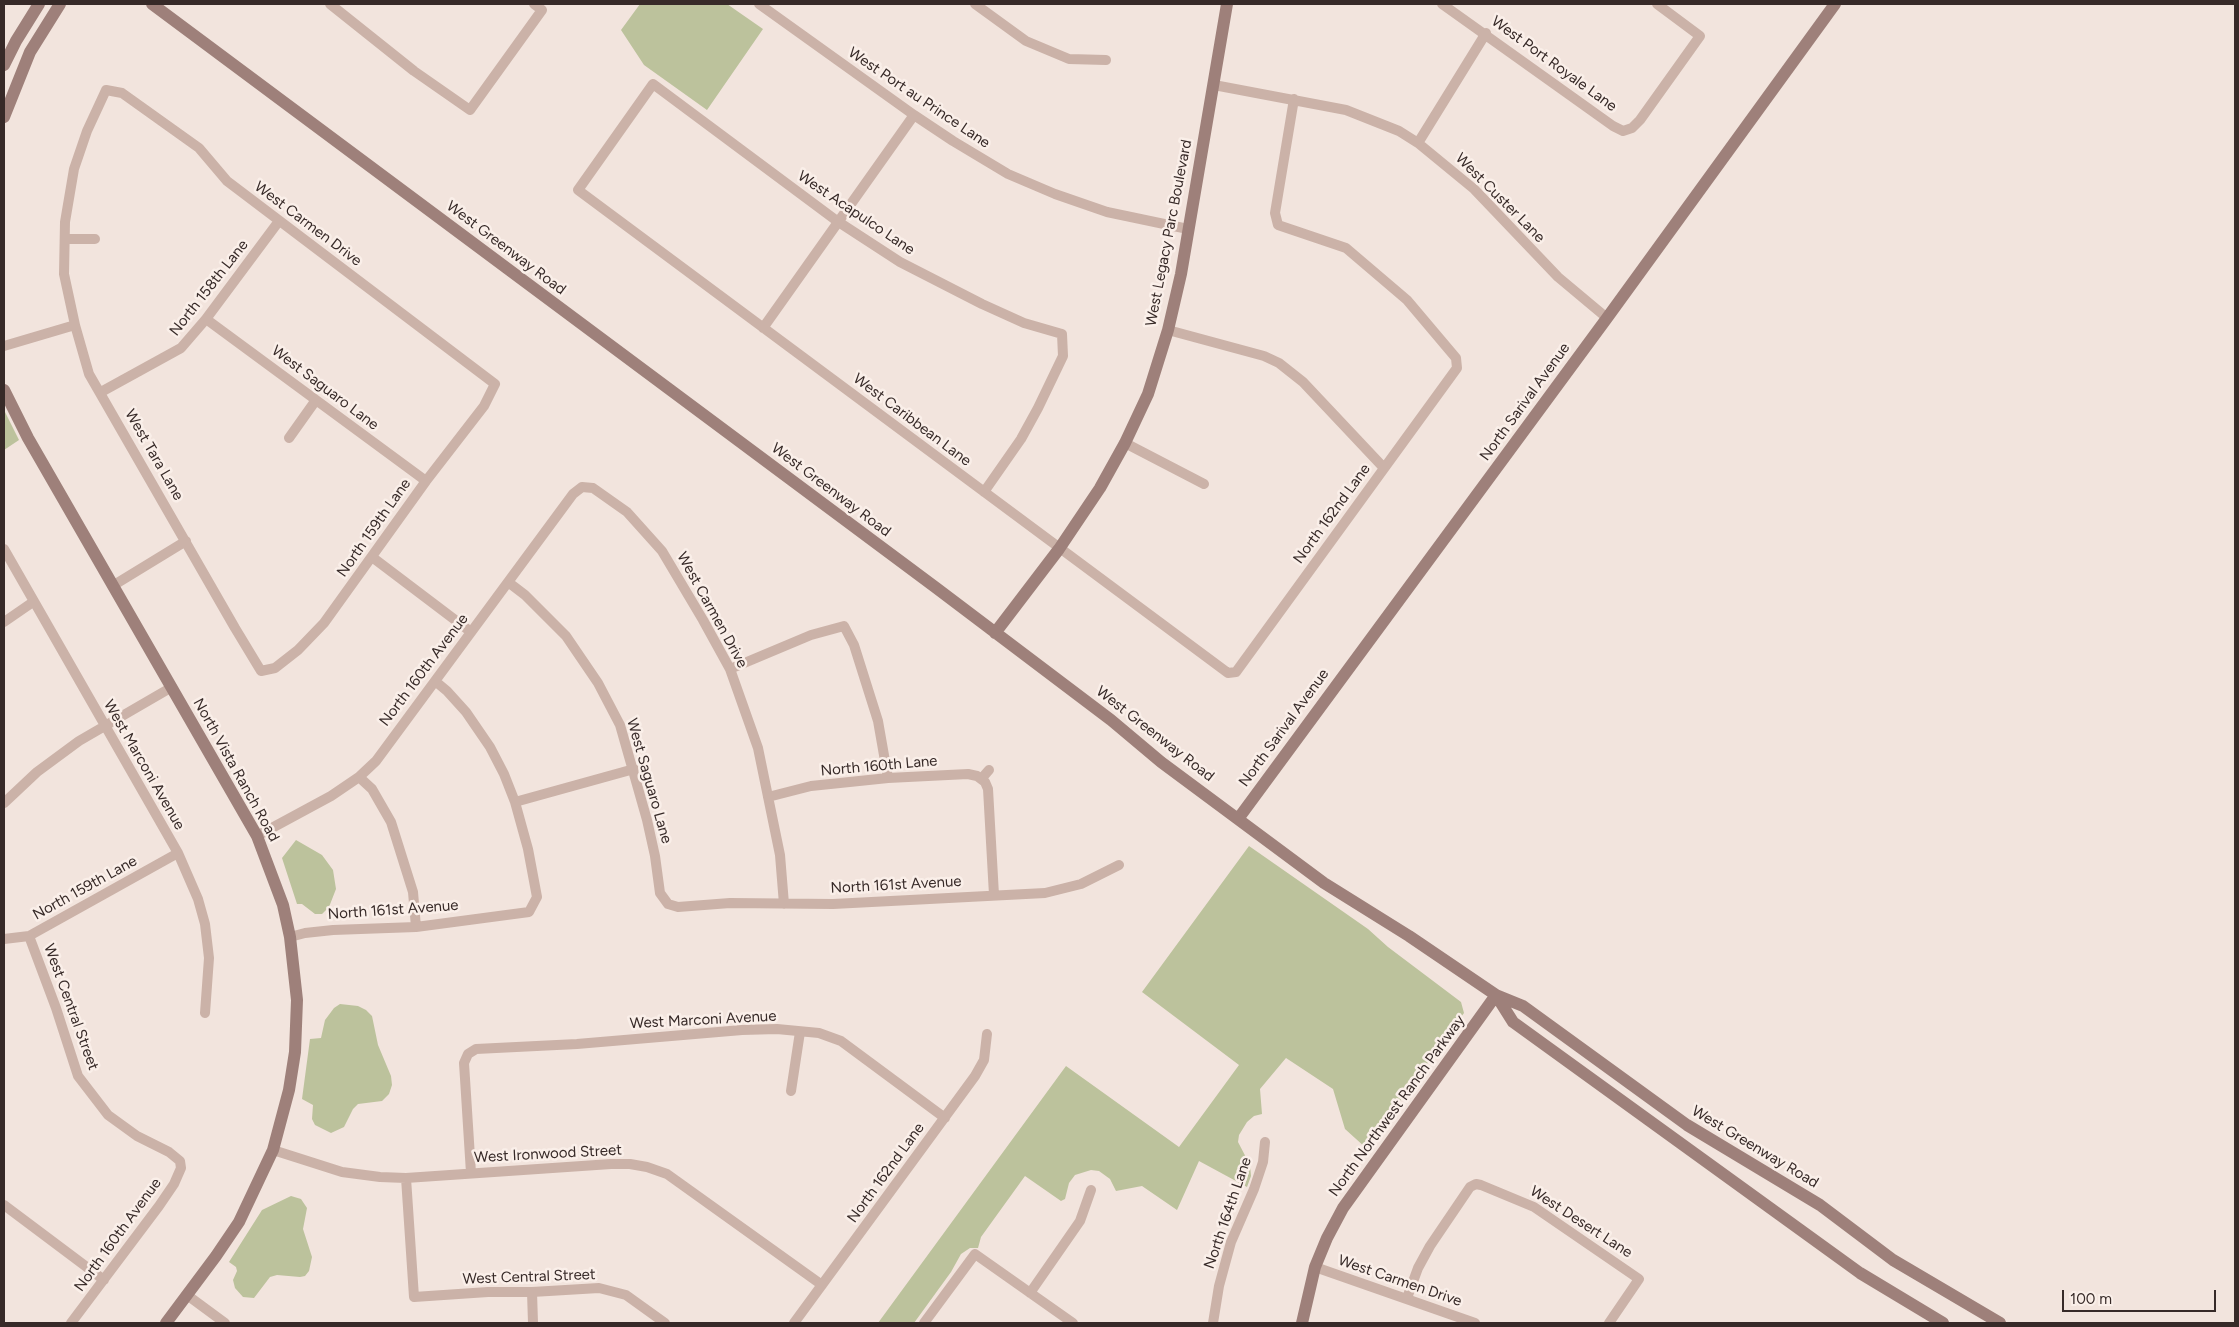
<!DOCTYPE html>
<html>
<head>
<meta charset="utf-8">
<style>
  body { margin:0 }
  #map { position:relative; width:2239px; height:1327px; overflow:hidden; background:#f2e4dd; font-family:Figtree,sans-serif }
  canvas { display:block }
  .frame { position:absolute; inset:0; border:5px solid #372a28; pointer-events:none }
  .scale { position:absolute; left:2062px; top:1290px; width:154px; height:22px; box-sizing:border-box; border:2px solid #372a28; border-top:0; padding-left:6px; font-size:15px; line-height:18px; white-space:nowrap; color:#372a28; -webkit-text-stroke:4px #faefe9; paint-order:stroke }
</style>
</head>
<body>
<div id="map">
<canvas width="2239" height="1327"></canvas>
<div class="frame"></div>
<div class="scale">100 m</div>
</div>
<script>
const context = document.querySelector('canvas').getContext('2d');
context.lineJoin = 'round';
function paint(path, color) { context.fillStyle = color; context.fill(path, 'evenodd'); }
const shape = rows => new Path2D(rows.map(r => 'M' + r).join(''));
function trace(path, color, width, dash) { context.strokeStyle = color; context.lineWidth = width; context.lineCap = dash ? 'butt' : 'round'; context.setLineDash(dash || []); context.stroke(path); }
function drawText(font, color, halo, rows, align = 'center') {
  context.font = font + ' Figtree,sans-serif'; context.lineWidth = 5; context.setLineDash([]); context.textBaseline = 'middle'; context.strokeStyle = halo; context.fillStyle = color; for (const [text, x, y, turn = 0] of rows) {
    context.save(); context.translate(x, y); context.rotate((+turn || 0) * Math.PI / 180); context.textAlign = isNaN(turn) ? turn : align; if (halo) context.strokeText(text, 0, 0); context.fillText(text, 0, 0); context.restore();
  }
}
const green = shape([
  [640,4,727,4,763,29,707,110,644,65,621,30],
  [4,410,19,440,4,450],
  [296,840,322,855,333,870,336,889,329,907,322,914,315,914,302,904,297,904,282,858],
  [1249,846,1368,929,1388,947,1461,1002,1464,1013,1366,1148,1345,1129,1333,1089,1286,1058,1260,1089,1262,1114,1254,1116,1247,1122,1239,1135,1238,1142,1250,1165,1251,1176,1247,1187,1199,1161,1177,1210,1142,1186,1116,1191,1110,1179,1099,1171,1091,1170,1075,1175,1069,1183,1065,1199,1061,1201,1025,1176,981,1237,978,1248,970,1248,961,1254,951,1272,914,1323,878,1323,1066,1066,1179,1147,1239,1065,1142,992],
  [340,1004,358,1006,366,1010,372,1016,378,1045,391,1076,392,1085,389,1094,382,1101,358,1104,353,1109,344,1127,331,1133,315,1125,312,1119,313,1105,302,1099,310,1039,321,1038,325,1020,334,1008],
  [291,1196,301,1199,307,1208,303,1229,312,1257,309,1271,305,1276,300,1277,277,1275,270,1277,254,1298,243,1297,235,1288,233,1280,237,1271,236,1267,229,1262,262,1210]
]);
const street = shape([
  [330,4,414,71,470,110,542,10,534,4],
  [759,4,914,115,953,141,1008,174,1055,194,1107,212,1188,229],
  [975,4,1026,41,1069,59,1106,60],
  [1442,4,1613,126,1623,131,1632,128,1640,120,1700,36,1657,4],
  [1214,85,1346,110,1399,131,1418,143,1474,189,1558,277,1607,318],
  [106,90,122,93,199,148,227,181,495,384,484,406,426,481,324,623,298,650,275,668,261,671,235,628,89,374,75,325,64,274,65,222,74,169,87,131,106,90],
  [1418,143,1486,33],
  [65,239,95,239],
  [206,319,426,481],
  [763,328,914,115],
  [1168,330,1264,356,1279,363,1303,382,1384,468],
  [4,346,75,325],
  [101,392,181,348,206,319,279,221],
  [289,438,316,400],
  [1125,443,1204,484],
  [984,492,1021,439,1038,408,1063,356,1062,334,1024,323,982,304,900,262,837,221,653,84,578,190,1228,673,1236,672,1457,368,1456,358,1407,300,1346,248,1278,225,1275,213,1294,99],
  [4,549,178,853,198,899,205,924,209,958,205,1013],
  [372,557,471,632],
  [508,582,525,595,566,636,598,683,620,725,647,820,655,856,660,893,668,904,678,907,730,903,833,904,1045,893,1081,884,1119,865],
  [114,585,186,541],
  [4,622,33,602],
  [730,669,811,635,844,626,854,645,878,721,888,778],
  [359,777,372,789,391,822,413,892,416,927],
  [982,778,989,770],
  [768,797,811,786,888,778,968,774,977,776,985,782,988,789,994,895],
  [515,802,634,769],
  [4,803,37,772,79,741,172,687],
  [257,836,331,796,359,777,376,761,573,494,582,487,593,488,627,512,662,551,703,620,730,669,758,748,780,855,784,904],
  [29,936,56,1008,78,1076,108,1115,137,1136,169,1152,180,1161,181,1168,174,1184,159,1206,71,1323],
  [290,937,305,933,333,930,416,927,529,912,537,897,528,849,515,802,504,774,490,747,466,712,447,691,435,681],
  [4,939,29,936,178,853],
  [791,1091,800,1032],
  [273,1150,342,1172,380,1177,406,1178,611,1164,630,1164,647,1167,667,1174,822,1285],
  [471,1173,464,1063,468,1054,476,1049,577,1044,742,1030,777,1029,819,1033,841,1041,945,1118],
  [406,1178,414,1297,488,1292,532,1292,599,1288,626,1295,665,1323],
  [4,1205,104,1280],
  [1315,1267,1475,1323],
  [532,1292,533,1323],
  [1030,1293,1080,1221,1091,1190],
  [187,1295,225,1323],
  [1407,1298,1418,1268,1430,1246,1470,1187,1476,1184,1481,1185,1534,1207,1639,1279,1609,1323],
  [794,1323,975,1076,984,1060,987,1034],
  [924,1323,975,1254,1073,1323],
  [1213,1323,1219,1286,1231,1242,1254,1189,1263,1162,1265,1142]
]);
const secondary = shape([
  [152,4,935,587,1111,720,1161,762,1324,883,1409,936,1496,995,1523,1006,1687,1125,1820,1205,1893,1260,2000,1323],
  [4,65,16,41,39,4],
  [4,117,30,52,60,4],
  [4,390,28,438,257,836,283,905,290,937,297,1000,295,1052,289,1090,273,1150,239,1222,216,1256,166,1323],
  [995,633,1059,549,1100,488,1125,443,1148,394,1168,330,1181,274,1227,4],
  [1238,819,1607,318,1835,4],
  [1496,995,1513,1022,1860,1273,1943,1323],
  [1302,1323,1315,1267,1327,1238,1343,1208,1496,995]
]);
const streetNames = [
  ["West Port Royale Lane",1554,64,36],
  ["West Port au Prince Lane",919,98,34],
  ["West Custer Lane",1500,198,45],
  ["West Acapulco Lane",856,213,34],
  ["West Carmen Drive",308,224,37],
  ["West Legacy Parc Boulevard",1169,233,-79],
  ["West Greenway Road",506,248,37],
  ["North 158th Lane",209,288,-52],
  ["West Saguaro Lane",325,388,37],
  ["North Sarival Avenue",1525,402,-54],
  ["West Caribbean Lane",912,420,37],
  ["West Tara Lane",154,455,60],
  ["West Greenway Road",831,490,37],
  ["North 162nd Lane",1332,514,-54],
  ["North 159th Lane",374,528,-55],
  ["West Carmen Drive",712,610,61],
  ["North 160th Avenue",424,670,-53],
  ["North Sarival Avenue",1284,728,-54],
  ["West Greenway Road",1155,734,38],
  ["West Marconi Avenue",144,765,60],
  ["North 160th Lane",879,766,-5],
  ["North Vista Ranch Road",236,770,61],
  ["West Saguaro Lane",649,781,74],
  ["North 161st Avenue",896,885,-3],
  ["North 159th Lane",85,888,-29],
  ["North 161st Avenue",393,910,-4],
  ["West Central Street",71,1007,70],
  ["West Marconi Avenue",703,1020,-3],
  ["North Northwest Ranch Parkway",1397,1106,-54],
  ["West Greenway Road",1755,1147,31],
  ["West Ironwood Street",548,1154,-3],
  ["North 162nd Lane",886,1173,-54],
  ["North 164th Lane",1228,1213,-71],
  ["West Desert Lane",1581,1222,33],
  ["North 160th Avenue",118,1235,-54],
  ["West Central Street",529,1277,-2],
  ["West Carmen Drive",1400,1281,19]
];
paint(green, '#bcc29c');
trace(street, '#cbb2a8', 10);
trace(secondary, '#9e807a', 12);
drawText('15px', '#372a28', '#faefe9', streetNames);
</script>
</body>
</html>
